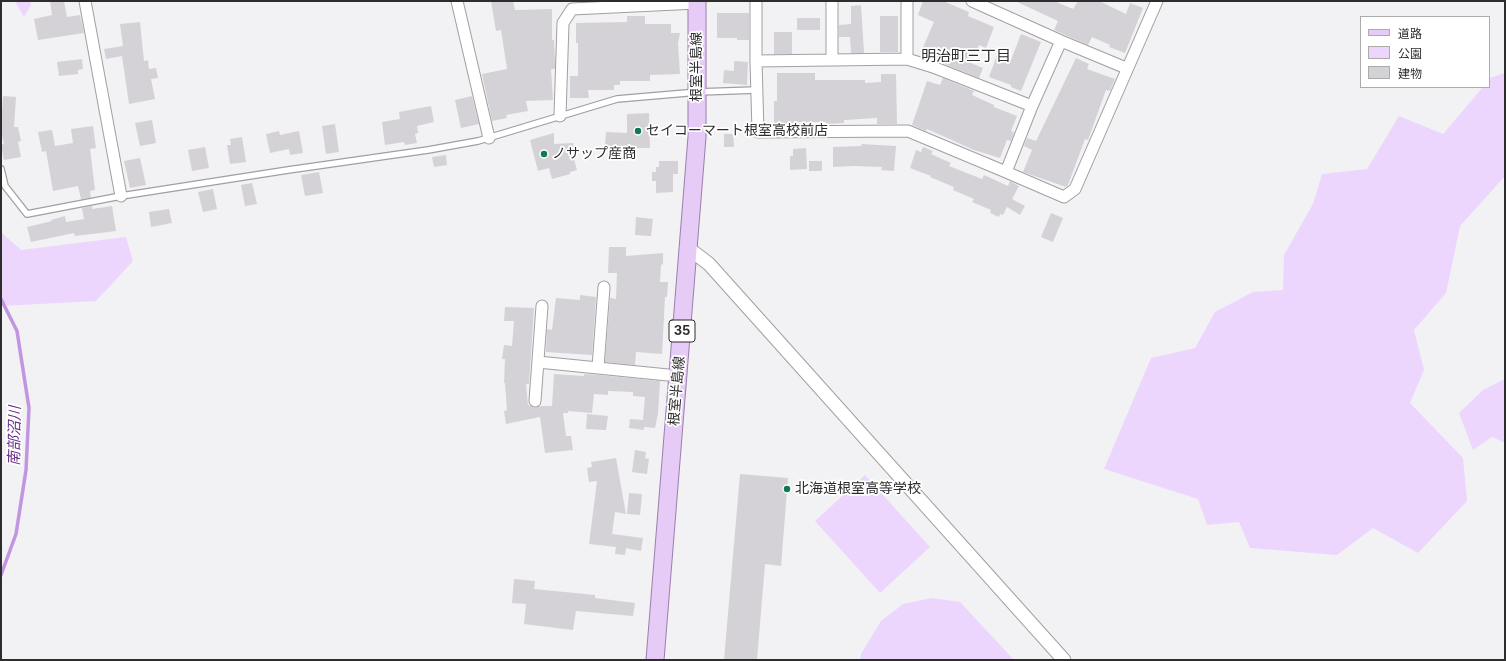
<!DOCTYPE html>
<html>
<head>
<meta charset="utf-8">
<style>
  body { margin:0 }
  #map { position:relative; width:1506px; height:661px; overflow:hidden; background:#f2f1f4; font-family:Inter,"Noto Sans JP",sans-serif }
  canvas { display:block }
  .frame { position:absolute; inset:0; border:2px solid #2e2d2e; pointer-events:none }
  .legend { position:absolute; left:1360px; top:16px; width:130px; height:72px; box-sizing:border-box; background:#fff; border:1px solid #ababab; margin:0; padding:5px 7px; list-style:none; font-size:12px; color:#2e2d2e }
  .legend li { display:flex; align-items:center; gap:8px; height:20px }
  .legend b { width:20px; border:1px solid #ababab }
</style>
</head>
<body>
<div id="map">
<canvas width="1506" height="661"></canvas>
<div class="frame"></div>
<ul class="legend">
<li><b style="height:5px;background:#e5cbf5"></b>道路</li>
<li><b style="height:11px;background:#edd6fe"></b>公園</li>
<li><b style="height:11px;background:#d4d2d6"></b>建物</li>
</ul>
</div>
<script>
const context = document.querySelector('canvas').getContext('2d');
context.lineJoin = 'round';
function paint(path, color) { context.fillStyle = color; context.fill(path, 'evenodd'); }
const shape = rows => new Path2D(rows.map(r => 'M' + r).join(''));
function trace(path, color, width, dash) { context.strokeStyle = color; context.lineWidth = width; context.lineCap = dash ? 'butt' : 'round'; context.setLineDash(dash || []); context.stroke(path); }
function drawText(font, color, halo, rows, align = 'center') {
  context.font = font + ' Inter,"Noto Sans JP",sans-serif'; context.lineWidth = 3.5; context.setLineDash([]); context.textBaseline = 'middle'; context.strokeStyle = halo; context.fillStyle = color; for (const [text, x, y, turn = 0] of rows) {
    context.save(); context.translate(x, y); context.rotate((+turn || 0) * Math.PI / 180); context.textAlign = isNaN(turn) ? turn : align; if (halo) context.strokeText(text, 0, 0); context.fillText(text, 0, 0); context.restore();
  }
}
const green = shape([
  [15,1,30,1,31,5,24,17],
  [1505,73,1505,176,1460,226,1446,293,1414,330,1424,370,1410,403,1463,458,1467,501,1418,553,1373,528,1337,555,1250,548,1239,522,1207,525,1198,499,1104,469,1151,358,1195,348,1215,312,1253,292,1283,290,1284,255,1313,204,1322,174,1367,169,1399,116,1443,134,1483,87,1489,87,1489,80,1490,78],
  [1,232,21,250,126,237,133,261,96,301,1,306],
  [1505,379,1505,443,1492,437,1473,450,1459,413,1483,390],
  [865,475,930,547,880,593,815,521],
  [932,598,960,602,1014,660,860,660,861,654,881,621,903,604]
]);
const stream = shape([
  [1,299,17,331,29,408,26,470,16,534,1,575]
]);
const building = shape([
  [50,1,64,1,67,17,80,15,84,33,38,40,34,19,52,15],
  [491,1,513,1,515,10,552,9,552,40,554,40,555,62,555,69,551,69,553,100,526,101,528,111,506,115,507,118,492,121,482,74,507,69,501,30,496,31],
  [923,1,943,1,969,12,968,16,994,27,986,48,979,45,971,63,983,68,979,78,949,66,921,52,934,22,918,15],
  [1015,1,1054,1,1073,9,1078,1,1099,1,1126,14,1130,3,1143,8,1125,53,1109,47,1110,45,1092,37,1088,45,1054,30,1058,21],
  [861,5,864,53,851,53,850,37,839,37,839,25,851,24,851,6],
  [717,13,749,13,749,40,737,40,737,38,717,38],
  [627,16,645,16,645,24,671,24,671,33,680,33,678,43,680,74,650,75,650,81,620,81,620,85,614,85,614,90,588,90,589,98,570,98,570,76,578,76,578,43,576,43,576,23,627,22],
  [880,16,898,16,898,52,880,52],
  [797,18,820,18,820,30,797,30],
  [140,22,144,61,148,60,149,69,156,68,158,78,151,79,155,99,129,104,122,56,106,59,104,49,123,46,120,24],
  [774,32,792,32,792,54,774,54],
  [1021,34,1041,42,1021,91,1011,87,1011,85,989,77,997,55,1011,60],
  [1076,58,1089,64,1087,69,1115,79,1110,91,1106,90,1088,140,1085,139,1068,185,1066,187,1023,172,1032,150,1024,146,1027,138,1036,141],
  [82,59,83,69,78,70,78,74,59,76,57,62],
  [734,61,748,62,747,85,723,83,724,70,734,71],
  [777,73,815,73,815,80,865,80,865,83,881,82,881,74,896,74,897,124,877,124,877,118,844,120,844,123,826,124,826,122,797,122,797,125,774,125,774,101,777,101],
  [943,78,974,91,972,95,994,105,994,107,1017,116,1011,131,1014,132,1011,141,1007,140,1000,158,974,150,927,129,926,131,912,125,927,81,940,85],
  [3,96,16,97,14,127,18,127,21,141,18,142,21,157,4,160,1,145,4,144,1,131],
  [472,96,479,124,461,128,455,100],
  [431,106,434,122,417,126,418,133,415,134,417,143,405,145,404,142,385,145,382,122,400,119,399,112],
  [649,113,650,148,627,148,627,147,605,146,606,132,627,133,627,114],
  [152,120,156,143,140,146,135,123],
  [335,124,339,152,326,154,322,126],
  [93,126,96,148,90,149,95,190,90,191,91,198,81,199,78,186,53,191,46,151,42,152,38,132,52,130,55,146,73,143,71,129],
  [279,131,280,135,299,131,303,153,290,155,289,149,270,153,266,134],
  [554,133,554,144,573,143,575,152,572,152,577,170,570,172,570,174,552,179,549,168,538,171,530,140],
  [724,134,733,134,734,147,724,147],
  [242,137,246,162,230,164,227,145,231,145,230,139],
  [862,144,896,146,894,171,881,170,882,167,854,166,833,167,833,147,861,146],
  [205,147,209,168,192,171,188,150],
  [923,147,933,151,931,154,951,163,949,166,982,179,984,175,1008,186,1010,181,1019,186,1012,199,1025,206,1020,215,1007,207,1003,215,1000,214,999,217,990,213,991,210,972,202,974,199,953,190,954,187,930,177,931,176,910,168,916,150,921,152],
  [806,148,807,169,790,170,790,156,793,156,793,149],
  [446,155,447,165,434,167,432,157],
  [140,158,146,185,130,188,124,161],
  [659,161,678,161,678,174,673,174,673,192,656,193,656,181,652,181,652,172,656,172,656,167,659,167],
  [809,161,822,161,822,171,809,171],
  [319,172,323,193,305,196,301,175],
  [252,183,257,204,245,206,241,185],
  [213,189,217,209,203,212,198,192],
  [92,206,92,209,112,206,116,231,75,236,74,233,31,242,27,227,52,221,51,220,65,216,66,222,84,219,82,208],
  [169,209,172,223,151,227,149,212],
  [1051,213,1063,218,1053,242,1041,237],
  [636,217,653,219,651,236,635,235],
  [609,247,626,247,626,256,663,253,663,264,661,265,660,282,668,282,667,297,665,297,662,354,636,352,635,365,605,362,610,298,616,299,617,273,608,273],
  [580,295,596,297,592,355,546,352,547,329,552,330,556,298,580,300],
  [505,307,534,308,529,384,526,384,528,405,535,408,540,406,552,406,554,374,584,376,584,374,599,375,660,381,658,414,655,428,644,427,644,430,629,428,630,419,643,420,645,397,633,396,633,392,608,391,608,395,594,394,592,413,568,411,568,413,563,413,566,436,571,436,573,450,545,453,540,417,506,424,504,411,507,410,505,383,504,383,505,359,502,359,504,345,512,346,514,321,504,321],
  [587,414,608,416,606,430,586,429],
  [635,450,646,452,645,458,649,459,647,474,632,472],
  [616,458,626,514,615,512,612,534,643,538,641,551,626,548,625,555,615,554,616,547,589,544,597,481,589,482,587,468,592,467,591,462],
  [740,474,788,478,781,566,765,564,757,660,724,660],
  [629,493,642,494,640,515,627,514],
  [514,579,535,581,534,589,595,595,595,598,635,603,633,616,576,611,573,630,524,624,526,604,512,603]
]);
const service = shape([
  [1,169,5,186,27,214,121,196,288,170,428,150,478,141,617,99,698,92,756,90]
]);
const minor = shape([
  [85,1,121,196],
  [457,1,489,138],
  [756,1,756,61,758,132,908,131,1006,172,1064,197,1075,189,1157,1],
  [832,1,832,59],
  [907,1,907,59],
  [972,1,1061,41,1126,68],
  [756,61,907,59,933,67,1032,106],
  [560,116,563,23,572,9,697,3],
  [1006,172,1032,106,1061,41],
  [538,362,678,376],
  [598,367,604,287],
  [535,401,542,306]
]);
const tertiary = shape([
  [688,248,709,264,1064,660]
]);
const primary = shape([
  [655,660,697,137,697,1]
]);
const markers = [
  [638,131,4,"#107953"],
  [544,154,4,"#107953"],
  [787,489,4,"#107953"]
];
const shields = [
  [682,331,26]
];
const shieldNames = [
  ["35",682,331]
];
const streetNames = [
  ["根室半島線",697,67,-90],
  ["根室半島線",677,391,-85]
];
const poiNames = [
  ["セイコーマート根室高校前店",646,131],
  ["ノサップ産商",552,154],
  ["北海道根室高等学校",795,489]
];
const neighbourhoodNames = [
  ["明治町三丁目",966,56]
];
const waterNames = [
  ["南部沼川",15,436,-89]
];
paint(green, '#edd6fe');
trace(stream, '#c395e1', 3.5);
paint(building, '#d4d2d6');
trace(service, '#a09fa2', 8);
trace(minor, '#a09fa2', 13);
trace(tertiary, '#a09fa2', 15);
trace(primary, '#9a7eab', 19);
trace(service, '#fff', 5.5);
trace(minor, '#fff', 11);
trace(tertiary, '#fff', 13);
trace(primary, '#e5cbf5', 17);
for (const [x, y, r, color] of markers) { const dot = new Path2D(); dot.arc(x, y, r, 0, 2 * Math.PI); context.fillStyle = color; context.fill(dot); trace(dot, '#fff', 1.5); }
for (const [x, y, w] of shields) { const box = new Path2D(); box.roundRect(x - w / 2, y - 11, w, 22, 3); context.fillStyle = '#fff'; context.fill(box); trace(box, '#2e2d2e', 1); }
drawText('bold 13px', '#2e2d2e', null, shieldNames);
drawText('14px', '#2e2d2e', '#fff', streetNames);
drawText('14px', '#2e2d2e', '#fff', poiNames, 'left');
drawText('15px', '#2e2d2e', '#fff', neighbourhoodNames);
drawText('italic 15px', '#672d86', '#fff', waterNames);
</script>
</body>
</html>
